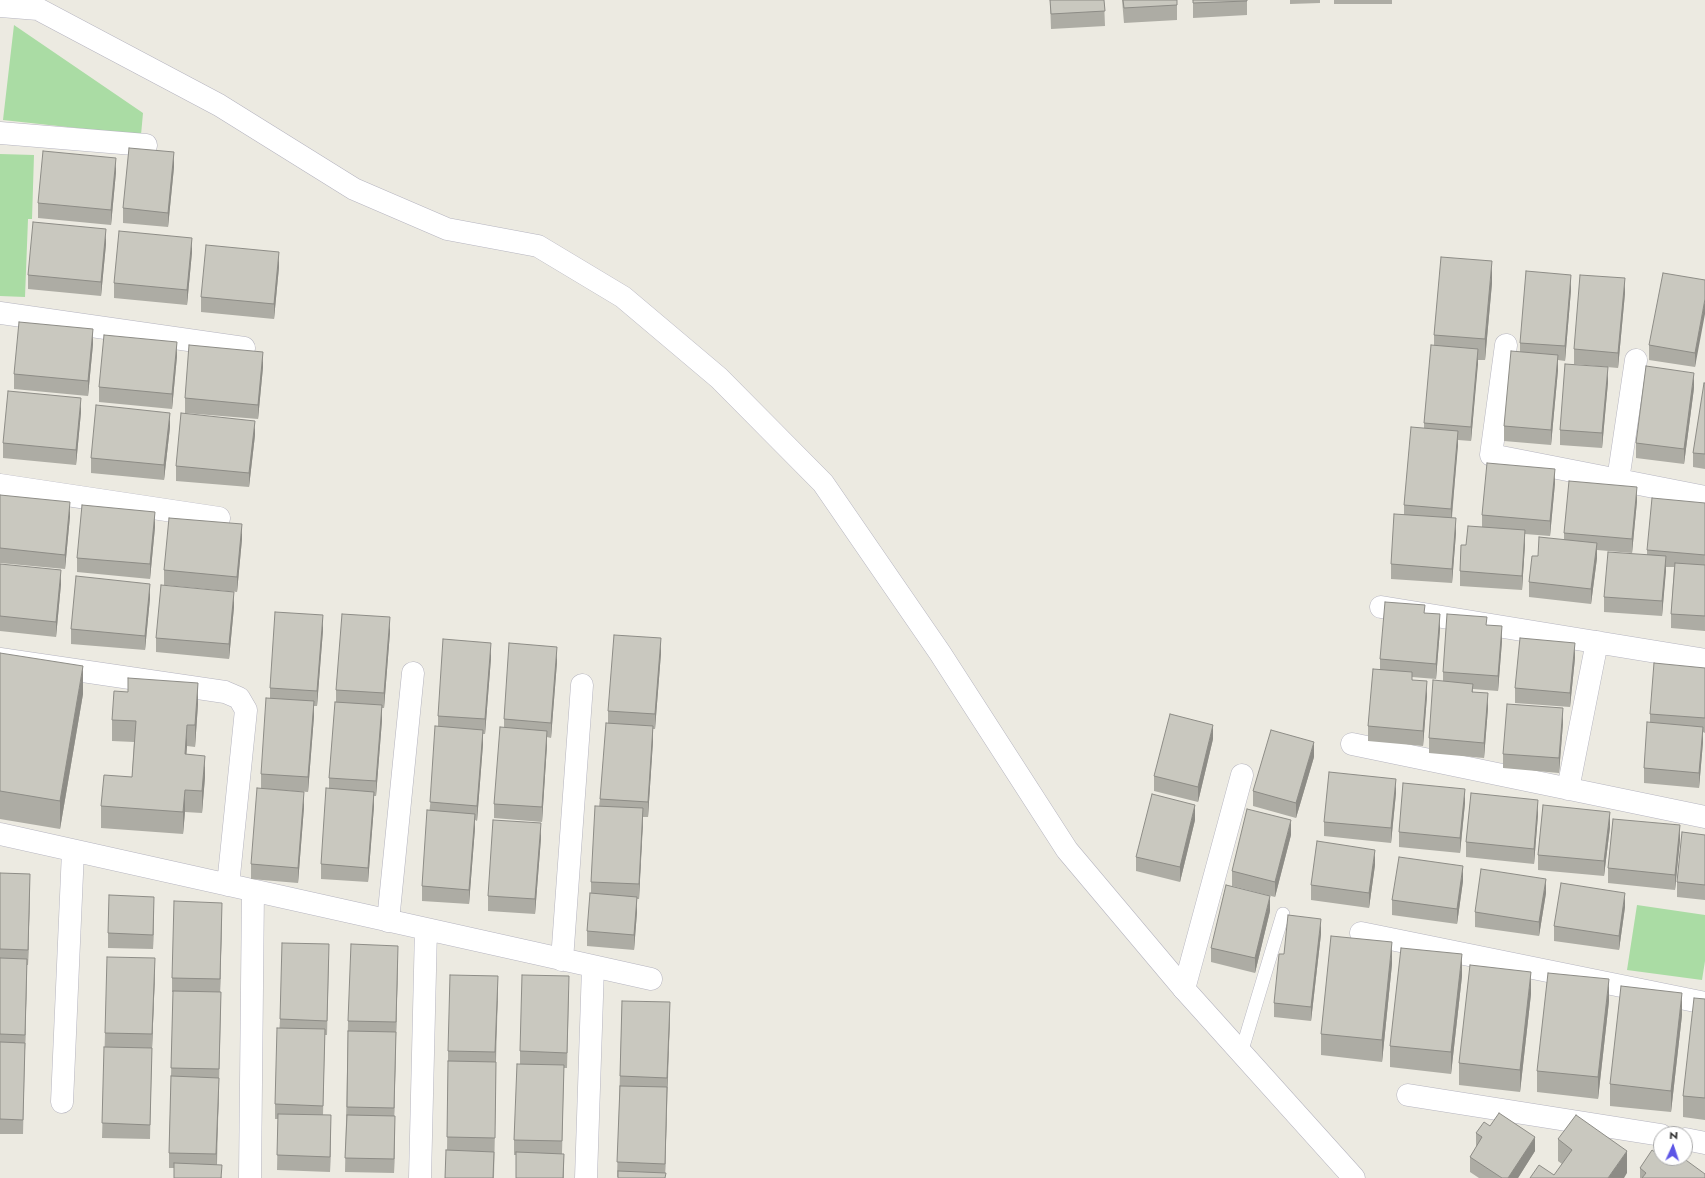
<!DOCTYPE html>
<html>
<head>
<meta charset="utf-8">
<style>
  body { margin:0 }
  #map { position:relative; width:1705px; height:1178px; overflow:hidden; background:#eceae1; font-family:Jost,sans-serif }
  canvas { display:block }
  .north { position:absolute; left:1653px; top:1126px; width:40px; height:40px; box-sizing:border-box; background:#fff; border:1px solid #ababab; border-radius:50%; rotate:3deg; font-size:11px; font-weight:700; line-height:16px; text-align:center; color:#2d2d2d }
  .north::after { content:''; display:block; margin:auto; width:14px; height:18px; background:#5c55e6; clip-path:polygon(50% 0,100% 100%,50% 72%,0 100%) }
</style>
</head>
<body>
<div id="map">
<canvas width="1705" height="1178"></canvas>
<div class="north">N</div>
</div>
<script>
const context = document.querySelector('canvas').getContext('2d');
context.lineJoin = 'round';
function paint(path, color) { context.fillStyle = color; context.fill(path, 'evenodd'); }
const shape = rows => new Path2D(rows.map(r => 'M' + r).join(''));
function trace(path, color, width, dash) { context.strokeStyle = color; context.lineWidth = width; context.lineCap = dash ? 'butt' : 'round'; context.setLineDash(dash || []); context.stroke(path); }
const green = shape([
  [14,25,143,113,141,135,3,120],
  [0,154,34,155,32,219,28,219,25,297,0,296],
  [1637,905,1705,915,1705,961,1702,980,1627,970]
]);
const service = shape([
  [1241,1053,1283,914]
]);
const minor = shape([
  [0,133,146,145],
  [0,313,244,348],
  [1506,345,1491,455,1705,497],
  [1618,480,1636,360],
  [0,485,219,518],
  [1381,607,1705,660],
  [0,659,225,692,239,698,246,710,228,885],
  [1352,744,1705,817],
  [1568,789,1597,642],
  [0,834,651,979],
  [388,921,413,673],
  [1361,933,1705,1003],
  [562,960,582,685],
  [1184,989,1242,775],
  [1408,1095,1661,1135],
  [62,1102,73,851],
  [1685,1139,1705,1143],
  [250,1178,253,891],
  [420,1178,426,929],
  [586,1178,593,967]
]);
const tertiary = shape([
  [0,6,38,9,219,105,354,189,447,229,538,246,623,297,719,378,823,483,940,653,1067,850,1184,989,1354,1178]
]);
const wall = shape([
  [1050,0,1104,0,1105,26,1051,29],
  [1122,0,1177,0,1177,20,1124,23],
  [1193,0,1247,0,1247,15,1193,18],
  [1290,0,1320,0,1320,3,1290,4],
  [1334,0,1392,0,1392,4,1334,4],
  [174,167,168,227,123,223,123,208],
  [116,172,111,225,38,218,38,203],
  [106,244,101,296,28,289,28,275],
  [192,252,187,305,114,298,114,283],
  [279,267,274,319,201,312,201,297],
  [1705,280,1695,367,1649,360,1649,345],
  [1492,283,1485,360,1478,360,1471,441,1458,440,1452,518,1456,533,1452,583,1391,579,1391,564,1404,514,1404,505,1424,429,1424,423,1434,346,1434,335],
  [1571,290,1565,361,1558,360,1558,370,1551,445,1504,441,1504,426,1520,352,1520,343],
  [1625,293,1618,368,1574,364,1574,349],
  [93,344,88,396,14,389,14,374],
  [177,356,172,409,99,402,99,387],
  [263,367,258,419,185,413,185,398],
  [1608,382,1602,448,1560,445,1560,430],
  [1705,383,1705,469,1693,467,1693,453],
  [1694,388,1684,464,1636,458,1636,443],
  [81,412,76,465,3,458,3,443],
  [170,427,164,480,91,473,91,458],
  [255,435,249,487,176,481,176,466],
  [1555,483,1550,536,1525,534,1525,544,1522,590,1460,586,1460,571,1466,545,1482,527,1482,515],
  [0,495,70,516,65,569,0,563],
  [1637,501,1632,553,1597,550,1597,558,1591,604,1529,597,1529,582,1564,540,1564,533],
  [1705,503,1705,631,1671,628,1671,614,1674,567,1666,567,1662,616,1604,612,1604,597,1647,555,1647,550],
  [155,527,150,579,77,572,77,558],
  [242,539,237,592,164,585,164,570],
  [0,564,61,584,56,637,0,631],
  [150,598,145,650,71,644,71,629],
  [234,607,229,659,156,652,156,638],
  [1425,613,1440,629,1436,679,1412,677,1412,680,1427,696,1423,746,1368,741,1368,726,1380,670,1380,659],
  [1487,625,1502,641,1498,691,1473,689,1473,692,1488,708,1484,758,1429,753,1429,738,1443,681,1443,672],
  [323,630,317,706,314,706,314,716,308,792,261,789,261,774,270,698,270,688],
  [390,632,384,708,382,708,382,720,376,796,374,796,374,806,368,882,321,879,321,864,329,788,329,778,336,702,336,690],
  [0,653,83,694,60,829,0,819],
  [661,653,655,729,653,729,653,741,648,817,643,817,639,899,637,899,637,912,634,950,587,946,587,931,591,893,591,882,608,723,608,711],
  [491,658,485,734,483,734,483,744,477,821,475,820,475,828,469,904,422,901,422,886,438,726,438,716],
  [1575,658,1570,707,1515,703,1515,688],
  [557,662,551,738,547,737,547,745,542,822,494,818,494,804,504,727,504,719],
  [1705,668,1705,733,1703,732,1703,742,1699,788,1644,783,1644,768,1650,722,1650,714],
  [198,704,195,747,187,746,186,755,205,777,202,813,185,812,183,834,101,828,101,806,132,777,134,742,112,741,112,720],
  [1563,723,1559,773,1503,768,1503,754],
  [1213,739,1198,802,1154,791,1154,776],
  [1314,757,1296,818,1253,806,1253,791],
  [1396,793,1391,843,1324,836,1324,822],
  [1465,803,1460,853,1399,847,1399,832],
  [304,807,298,883,251,879,251,864],
  [1538,815,1534,864,1466,857,1466,842],
  [1195,820,1180,882,1136,871,1136,857],
  [1610,827,1604,876,1538,870,1538,855],
  [1291,835,1275,897,1232,886,1232,871],
  [1705,835,1705,900,1677,897,1677,882],
  [541,838,535,914,488,911,488,896],
  [1680,840,1675,890,1608,883,1608,868],
  [1375,865,1369,908,1311,900,1311,885],
  [0,873,30,888,28,965,27,965,25,1050,23,1134,0,1134],
  [1463,881,1457,924,1392,915,1392,900],
  [1546,893,1539,936,1475,927,1475,912],
  [1625,907,1619,950,1554,941,1554,926],
  [154,911,153,949,108,948,108,933],
  [1270,911,1255,973,1211,962,1211,948],
  [222,918,220,992,221,1007,219,1084,217,1165,222,1178,174,1168,169,1168,169,1153,171,1076,173,992,172,992,172,978],
  [1321,934,1311,1021,1274,1017,1274,1003,1284,954],
  [329,959,327,1035,325,1035,323,1115,331,1130,330,1172,277,1170,278,1119,275,1119,275,1104,280,1019],
  [398,960,394,1116,395,1131,394,1173,345,1172,348,1021],
  [1392,964,1382,1062,1321,1055,1321,1034],
  [155,973,152,1049,150,1139,102,1138,105,1033],
  [1462,976,1451,1074,1390,1067,1390,1046],
  [498,991,496,1062,496,1077,494,1178,445,1178,447,1150,448,1066,448,1051],
  [569,991,567,1068,564,1068,562,1154,564,1154,564,1178,516,1178,516,1155,514,1155,514,1140,520,1064,520,1051],
  [1531,994,1520,1092,1459,1085,1459,1063],
  [1705,999,1705,1120,1683,1117,1683,1096],
  [622,1001,670,1016,665,1173,617,1177],
  [1609,1001,1598,1099,1537,1092,1537,1071],
  [1682,1015,1671,1112,1610,1106,1610,1084],
  [1490,1126,1535,1151,1518,1178,1479,1178,1470,1172,1470,1157,1476,1148,1476,1133],
  [1558,1139,1627,1173,1554,1175,1562,1164,1558,1161],
  [1656,1153,1705,1178,1640,1178,1640,1168]
]);
const shadedWall = shape([
  [174,152,174,167,168,227,168,213],
  [116,158,116,172,111,225,111,210],
  [106,229,106,244,101,296,101,282],
  [192,238,192,252,187,305,187,290],
  [279,252,279,267,274,319,274,304],
  [1492,261,1492,283,1485,360,1485,339],
  [1571,275,1571,290,1565,361,1565,346],
  [1625,278,1625,293,1618,368,1618,353],
  [1705,299,1705,314,1695,367,1695,353],
  [93,329,93,344,88,396,88,381],
  [177,342,177,356,172,409,172,394],
  [1478,349,1478,364,1471,441,1471,427],
  [263,352,263,367,258,419,258,405],
  [1558,355,1558,370,1551,445,1551,430],
  [1608,367,1608,382,1602,448,1602,433],
  [1694,373,1694,388,1684,464,1684,449],
  [81,398,81,412,76,465,76,450],
  [170,413,170,427,164,480,164,465],
  [255,421,255,435,249,487,249,473],
  [1458,431,1458,446,1451,524,1451,509],
  [1555,469,1555,483,1550,536,1550,521],
  [1637,487,1637,501,1632,553,1632,539],
  [70,502,70,516,65,569,65,555],
  [155,512,155,527,150,579,150,564],
  [1456,518,1456,533,1452,583,1452,569],
  [242,524,242,539,237,592,237,577],
  [1525,530,1525,544,1522,590,1522,576],
  [1597,543,1597,558,1591,604,1591,589],
  [1666,556,1666,571,1662,616,1662,601],
  [61,570,61,584,56,637,56,622],
  [150,584,150,598,145,650,145,636],
  [234,592,234,607,229,659,229,644],
  [1440,614,1440,629,1436,679,1436,664],
  [323,615,323,630,317,706,317,691],
  [390,617,390,632,384,708,384,693],
  [1502,626,1502,641,1498,691,1498,676],
  [661,638,661,653,655,729,655,714],
  [491,643,491,658,485,734,485,719],
  [1575,643,1575,658,1570,707,1570,693],
  [557,647,557,662,551,738,551,723],
  [83,666,83,694,60,829,60,801],
  [1427,681,1427,696,1423,746,1423,731],
  [198,683,198,704,195,747,195,725],
  [1488,693,1488,708,1484,758,1484,743],
  [314,701,314,716,308,792,308,777],
  [382,705,382,720,376,796,376,781],
  [1563,708,1563,723,1559,773,1559,758],
  [187,725,187,746,185,776,185,754],
  [1213,725,1213,739,1198,802,1198,787],
  [653,726,653,741,648,817,648,802],
  [1703,727,1703,742,1699,788,1699,773],
  [483,730,483,744,477,821,477,806],
  [547,731,547,745,542,822,542,807],
  [1314,742,1314,757,1296,818,1296,803],
  [205,756,205,777,202,813,202,791],
  [1396,779,1396,793,1391,843,1391,828],
  [1465,789,1465,803,1460,853,1460,838],
  [185,790,185,812,183,834,183,812],
  [304,792,304,807,298,883,298,868],
  [374,792,374,806,368,882,368,868],
  [1538,800,1538,815,1534,864,1534,849],
  [1195,805,1195,820,1180,882,1180,867],
  [643,808,643,823,639,899,639,884],
  [1610,812,1610,827,1604,876,1604,861],
  [475,814,475,828,469,904,469,890],
  [1291,820,1291,835,1275,897,1275,882],
  [541,823,541,838,535,914,535,899],
  [1680,825,1680,840,1675,890,1675,875],
  [1375,850,1375,865,1369,908,1369,893],
  [1463,866,1463,881,1457,924,1457,909],
  [30,874,30,888,28,965,28,950],
  [1546,879,1546,893,1539,936,1539,922],
  [1625,893,1625,907,1619,950,1619,936],
  [1270,896,1270,911,1255,973,1255,958],
  [154,897,154,911,153,949,153,935],
  [637,897,637,912,634,950,634,935],
  [222,903,222,918,220,994,220,979],
  [1321,919,1321,934,1311,1021,1311,1007],
  [1392,942,1392,964,1382,1062,1382,1040],
  [398,946,398,960,396,1037,396,1022],
  [1462,954,1462,976,1451,1074,1451,1052],
  [155,958,155,973,152,1049,152,1034],
  [27,959,27,973,25,1050,25,1035],
  [1531,972,1531,994,1520,1092,1520,1070],
  [498,976,498,991,495,1067,495,1052],
  [1609,979,1609,1001,1598,1099,1598,1077],
  [1682,993,1682,1015,1671,1112,1671,1091],
  [670,1002,670,1016,667,1093,667,1078],
  [396,1032,396,1047,394,1123,394,1108],
  [219,1078,219,1092,216,1169,216,1154],
  [667,1087,667,1102,665,1178,665,1164],
  [331,1115,331,1130,330,1172,330,1157],
  [395,1116,395,1131,394,1173,394,1159],
  [1535,1137,1535,1151,1518,1178,1508,1178],
  [1627,1151,1627,1173,1624,1178,1608,1178]
]);
const building = shape([
  [1050,0,1104,0,1105,11,1051,14,1050,0],
  [1123,0,1177,0,1177,5,1124,8,1123,0],
  [1193,0,1247,0,1247,1,1193,3,1193,0],
  [129,148,174,152,168,213,123,208,129,148],
  [43,151,116,158,111,210,38,203,43,151],
  [33,222,106,229,101,282,28,275,33,222],
  [119,231,192,238,187,290,114,283,119,231],
  [206,245,279,252,274,304,201,297,206,245],
  [1441,257,1492,261,1485,339,1434,335,1441,257],
  [1526,271,1571,275,1565,346,1520,343,1526,271],
  [1663,273,1705,280,1705,299,1695,353,1649,345,1663,273],
  [1580,275,1625,278,1618,353,1574,349,1580,275],
  [19,322,93,329,88,381,14,374,19,322],
  [104,335,177,342,172,394,99,387,104,335],
  [189,345,263,352,258,405,185,398,189,345],
  [1431,345,1478,349,1471,427,1424,423,1431,345],
  [1511,351,1558,355,1551,430,1504,426,1511,351],
  [1565,364,1608,367,1602,433,1560,430,1565,364],
  [1646,366,1694,373,1684,449,1636,443,1646,366],
  [1704,383,1705,383,1705,454,1693,453,1704,383],
  [8,391,81,398,76,450,3,443,8,391],
  [96,405,170,413,164,465,91,458,96,405],
  [181,413,255,421,249,473,176,466,181,413],
  [1411,427,1458,431,1451,509,1404,505,1411,427],
  [1487,463,1555,469,1550,521,1482,515,1487,463],
  [1569,481,1637,487,1632,539,1564,533,1569,481],
  [0,495,70,502,65,555,0,548,0,495],
  [1652,498,1705,503,1705,555,1647,550,1652,498],
  [82,505,155,512,150,564,77,558,82,505],
  [1394,514,1456,518,1452,569,1391,564,1394,514],
  [169,518,242,524,237,577,164,570,169,518],
  [1468,526,1525,530,1522,576,1460,571,1461,545,1466,545,1468,526],
  [1539,537,1597,543,1591,589,1529,582,1532,556,1538,556,1539,537],
  [1608,552,1666,556,1662,601,1604,597,1608,552],
  [1675,563,1705,565,1705,616,1671,614,1675,563],
  [0,564,61,570,56,622,0,616,0,564],
  [76,576,150,584,145,636,71,629,76,576],
  [161,585,234,592,229,644,156,638,161,585],
  [1385,602,1425,605,1424,613,1440,614,1436,664,1380,659,1385,602],
  [275,612,323,615,317,691,270,688,275,612],
  [342,614,390,617,384,693,336,690,342,614],
  [1447,614,1487,617,1486,625,1502,626,1498,676,1443,672,1447,614],
  [614,635,661,638,655,714,608,711,614,635],
  [1520,638,1575,643,1570,693,1515,688,1520,638],
  [443,639,491,643,485,719,438,716,443,639],
  [509,643,557,647,551,723,504,719,509,643],
  [0,653,83,666,60,801,0,791,0,653],
  [1654,663,1705,668,1705,718,1650,714,1654,663],
  [1373,669,1412,672,1412,680,1427,681,1423,731,1368,726,1373,669],
  [128,678,198,683,195,725,187,725,185,754,205,756,202,791,185,790,183,812,101,806,104,775,132,777,136,721,112,720,114,691,128,692,128,678],
  [1433,680,1473,684,1472,692,1488,693,1484,743,1429,738,1433,680],
  [266,698,314,701,308,777,261,774,266,698],
  [335,702,382,705,376,781,329,778,335,702],
  [1507,704,1563,708,1559,758,1503,754,1507,704],
  [1170,714,1213,725,1198,787,1154,776,1170,714],
  [1647,722,1703,727,1699,773,1644,768,1647,722],
  [606,723,653,726,648,802,600,799,606,723],
  [435,726,483,730,477,806,430,802,435,726],
  [500,727,547,731,542,807,494,804,500,727],
  [1271,730,1314,742,1296,803,1253,791,1271,730],
  [1329,772,1396,779,1391,828,1324,822,1329,772],
  [1403,783,1465,789,1460,838,1399,832,1403,783],
  [257,788,304,792,298,868,251,864,257,788],
  [326,788,374,792,368,868,321,864,326,788],
  [1471,793,1538,800,1534,849,1466,842,1471,793],
  [1152,794,1195,805,1180,867,1136,857,1152,794],
  [1543,805,1610,812,1604,861,1538,855,1543,805],
  [595,806,643,808,639,884,591,882,595,806],
  [1247,809,1291,820,1275,882,1232,871,1247,809],
  [427,810,475,814,469,890,422,886,427,810],
  [1613,819,1680,825,1675,875,1608,868,1613,819],
  [493,820,541,823,535,899,488,896,493,820],
  [1682,832,1705,835,1705,885,1677,882,1682,832],
  [1317,841,1375,850,1369,893,1311,885,1317,841],
  [1399,857,1463,866,1457,909,1392,900,1399,857],
  [1481,869,1546,879,1539,922,1475,912,1481,869],
  [0,873,30,874,28,950,0,949,0,873],
  [1561,883,1625,893,1619,936,1554,926,1561,883],
  [1226,885,1270,896,1255,958,1211,948,1226,885],
  [590,893,637,897,634,935,587,931,590,893],
  [109,895,154,897,153,935,108,933,109,895],
  [174,901,222,903,220,979,172,978,174,901],
  [1288,915,1321,919,1311,1007,1274,1003,1279,954,1284,954,1288,915],
  [1331,936,1392,942,1382,1040,1321,1034,1331,936],
  [282,943,329,944,327,1021,280,1019,282,943],
  [351,944,398,946,396,1022,348,1021,351,944],
  [1401,948,1462,954,1451,1052,1390,1046,1401,948],
  [107,957,155,958,152,1034,105,1033,107,957],
  [0,958,27,959,25,1035,0,1034,0,958],
  [1470,965,1531,972,1520,1070,1459,1063,1470,965],
  [1548,973,1609,979,1598,1077,1537,1071,1548,973],
  [450,975,498,976,495,1052,448,1051,450,975],
  [522,975,569,976,567,1053,520,1051,522,975],
  [1621,986,1682,993,1671,1091,1610,1084,1621,986],
  [173,991,221,992,219,1069,171,1068,173,991],
  [1694,998,1705,999,1705,1098,1683,1096,1694,998],
  [622,1001,670,1002,667,1078,620,1076,622,1001],
  [277,1028,325,1029,323,1106,275,1104,277,1028],
  [348,1031,396,1032,394,1108,347,1107,348,1031],
  [0,1042,25,1043,23,1120,0,1119,0,1042],
  [104,1047,152,1048,150,1125,102,1123,104,1047],
  [448,1061,496,1062,495,1138,447,1137,448,1061],
  [517,1064,564,1065,562,1141,514,1140,517,1064],
  [171,1076,219,1078,216,1154,169,1153,171,1076],
  [620,1086,667,1087,665,1164,617,1162,620,1086],
  [1499,1113,1535,1137,1508,1178,1502,1178,1470,1157,1482,1137,1476,1133,1484,1122,1490,1126,1499,1113],
  [278,1114,331,1115,330,1157,277,1155,278,1114],
  [347,1115,395,1116,394,1159,345,1158,347,1115],
  [1576,1115,1627,1151,1608,1178,1530,1178,1539,1165,1554,1175,1572,1150,1558,1139,1576,1115],
  [1661,1146,1661,1158,1683,1158,1705,1174,1705,1178,1642,1178,1646,1173,1640,1168,1652,1150,1656,1153,1661,1146],
  [446,1150,494,1152,493,1178,445,1178,446,1150],
  [516,1152,564,1154,563,1178,516,1178,516,1152],
  [174,1163,222,1165,221,1178,174,1178,174,1163],
  [618,1171,666,1173,665,1178,618,1178,618,1171]
]);
paint(green, '#aadca4');
trace(service, '#b5b4bf', 14);
trace(minor, '#b5b4bf', 23);
trace(tertiary, '#b5b4bf', 23);
trace(service, '#fff', 13);
trace(minor, '#fff', 22);
trace(tertiary, '#fff', 22);
paint(wall, '#adaca4');
paint(shadedWall, '#8d8c86');
paint(building, '#c9c8bf');
trace(building, '#8d8c86', 1);
</script>
</body>
</html>
